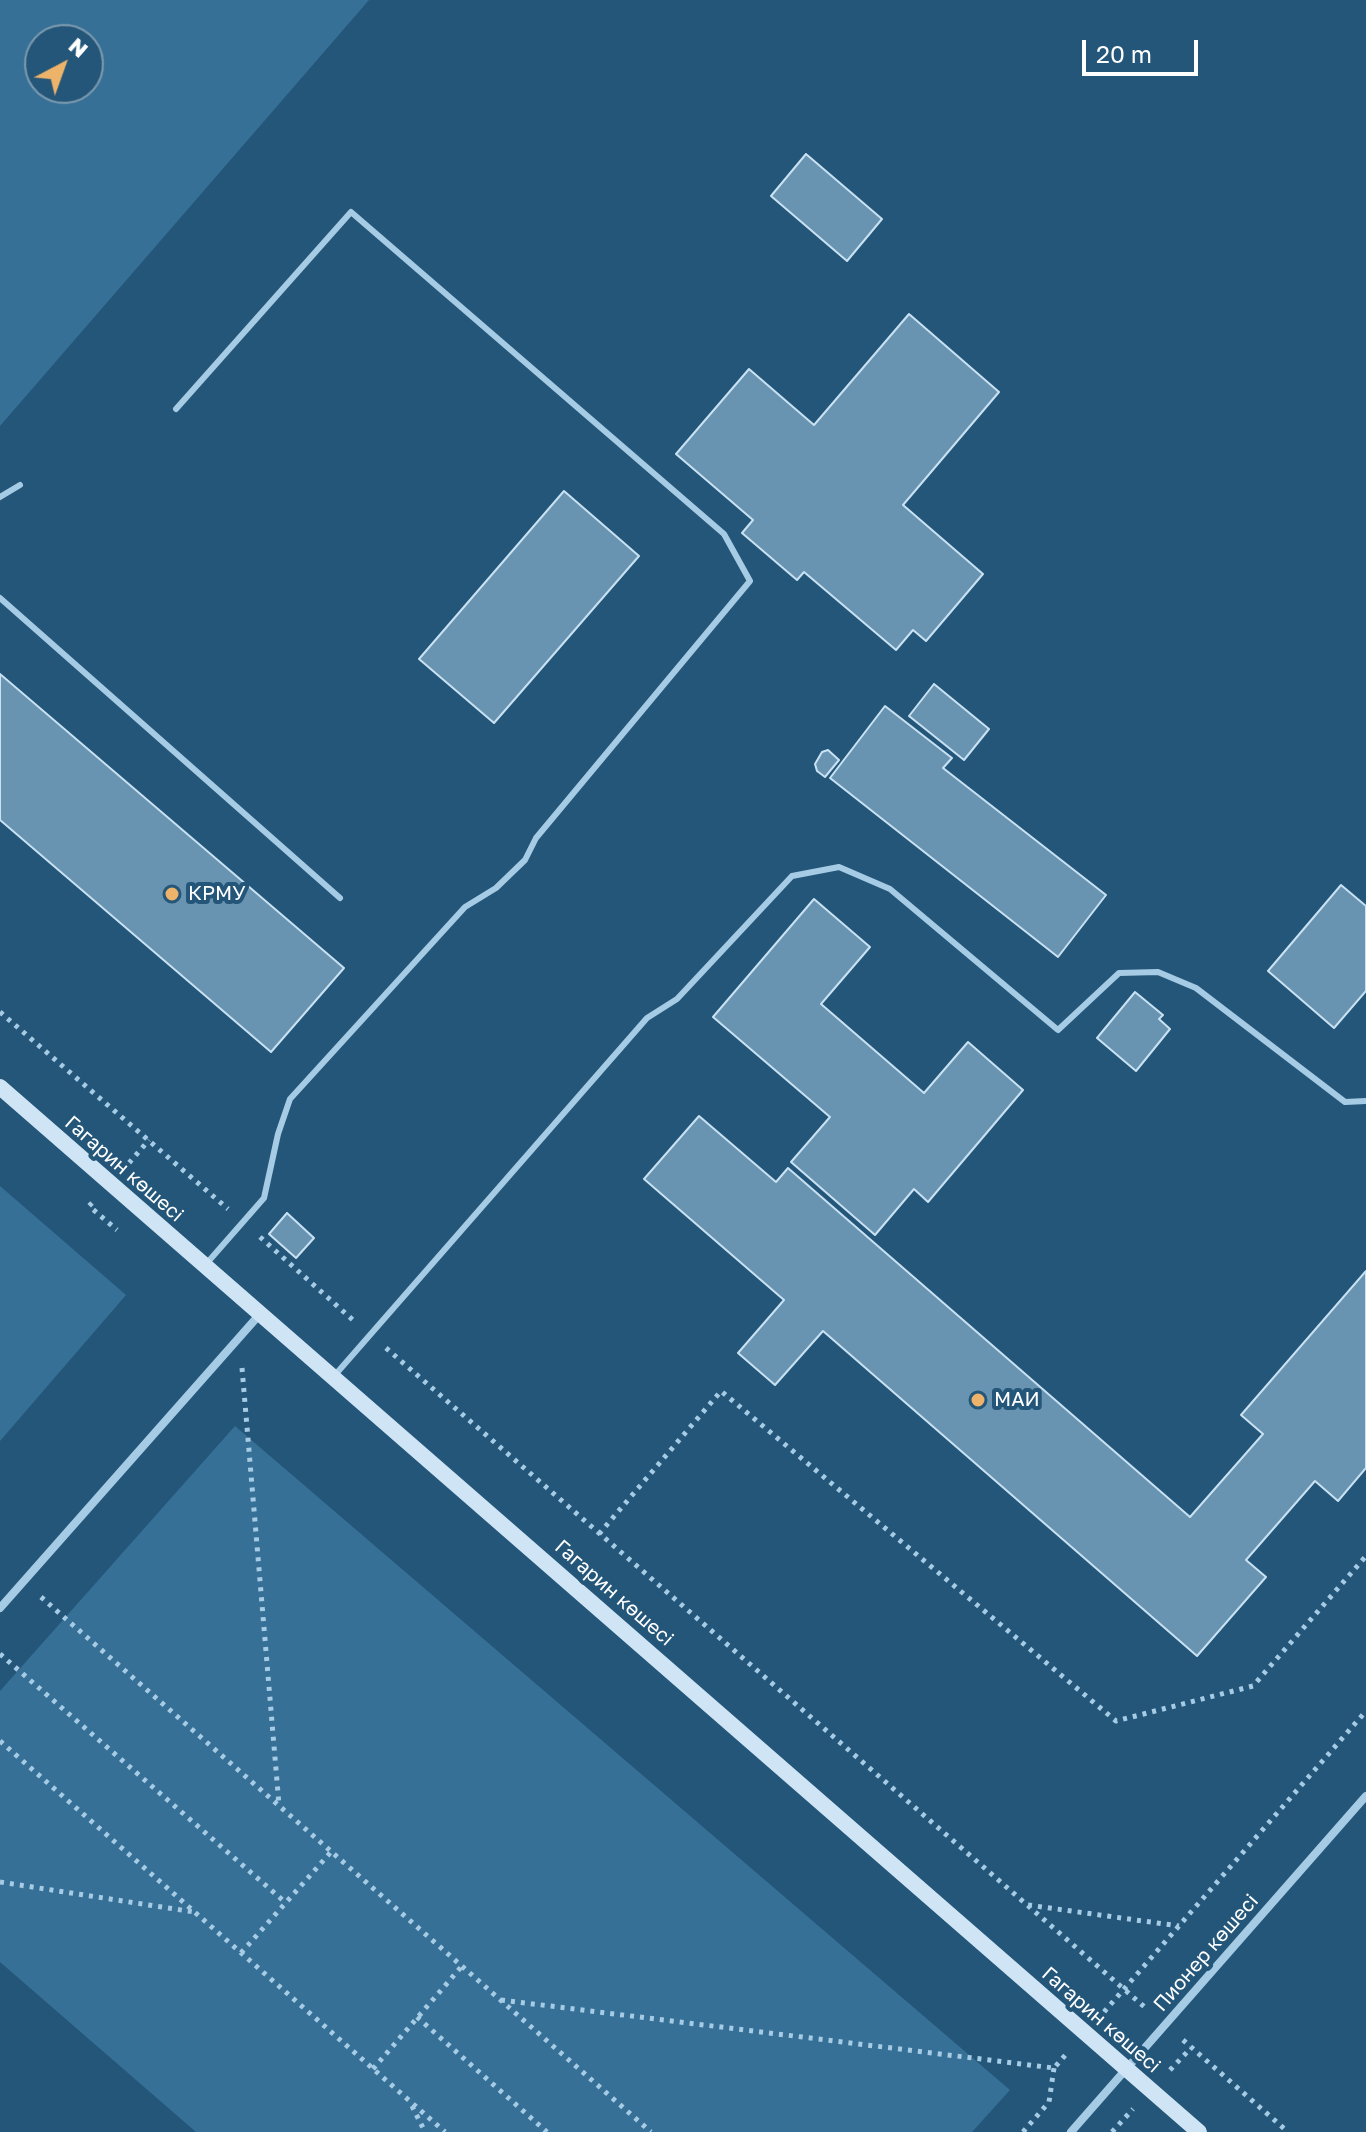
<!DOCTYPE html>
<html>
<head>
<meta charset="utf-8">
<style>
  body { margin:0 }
  #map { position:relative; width:1366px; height:2132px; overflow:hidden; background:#245679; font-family:"Golos Text",sans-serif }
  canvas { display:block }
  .north { position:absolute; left:24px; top:24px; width:80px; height:80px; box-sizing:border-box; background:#245679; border:2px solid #7c9aaf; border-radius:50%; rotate:41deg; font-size:22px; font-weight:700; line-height:32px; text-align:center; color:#fff }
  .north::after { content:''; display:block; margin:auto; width:28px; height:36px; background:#eeb36a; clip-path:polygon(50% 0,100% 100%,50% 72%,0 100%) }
  .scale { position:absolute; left:1082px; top:40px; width:116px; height:36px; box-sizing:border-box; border:4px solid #fff; border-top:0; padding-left:10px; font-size:24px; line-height:28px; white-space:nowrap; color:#fff; -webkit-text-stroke:6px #245679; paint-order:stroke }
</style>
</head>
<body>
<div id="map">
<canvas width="1366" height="2132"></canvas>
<div class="north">N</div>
<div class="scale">20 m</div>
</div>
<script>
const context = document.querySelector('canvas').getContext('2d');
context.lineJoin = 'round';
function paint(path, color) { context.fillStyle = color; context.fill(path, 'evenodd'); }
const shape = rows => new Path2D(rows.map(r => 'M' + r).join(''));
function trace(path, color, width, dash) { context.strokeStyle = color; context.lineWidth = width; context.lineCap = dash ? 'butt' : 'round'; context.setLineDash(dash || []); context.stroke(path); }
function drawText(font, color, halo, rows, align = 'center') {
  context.font = font + ' "Golos Text",sans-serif'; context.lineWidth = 8; context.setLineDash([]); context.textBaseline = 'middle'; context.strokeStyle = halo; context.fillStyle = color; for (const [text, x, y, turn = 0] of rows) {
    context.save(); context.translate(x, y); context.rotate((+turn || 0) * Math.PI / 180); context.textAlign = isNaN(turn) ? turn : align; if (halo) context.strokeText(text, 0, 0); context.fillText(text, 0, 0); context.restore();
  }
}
const green = shape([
  [0,0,369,0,0,426],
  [40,40,88,40,88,88,40,88],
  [0,1186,126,1295,0,1441],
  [235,1426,1010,2090,972,2132,196,2132,0,1962,0,1691]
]);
const building = shape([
  [806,154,882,219,847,261,771,196,806,154],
  [909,314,999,392,903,505,983,574,926,641,913,630,896,650,804,572,797,580,742,533,753,520,676,454,749,369,814,425,909,314],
  [564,491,639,556,494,723,419,659,564,491],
  [0,674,344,968,271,1052,0,820,0,674],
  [934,684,989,729,964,760,909,716,934,684],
  [885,706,952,758,943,768,1106,895,1058,957,830,778,885,706],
  [828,750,839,760,825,777,817,771,815,764,822,752,828,750],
  [1341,885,1366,906,1366,991,1334,1028,1268,971,1341,885],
  [814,899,870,947,821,1004,924,1093,968,1042,1023,1090,928,1202,914,1189,875,1235,791,1162,830,1117,713,1017,814,899],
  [1135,992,1163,1015,1159,1019,1170,1029,1136,1071,1097,1038,1135,992],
  [699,1116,776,1182,788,1168,1190,1517,1263,1434,1241,1415,1366,1271,1366,1468,1338,1501,1315,1481,1246,1560,1266,1577,1197,1656,823,1331,775,1385,738,1353,784,1300,644,1179,699,1116],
  [287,1213,314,1238,296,1258,269,1234,287,1213]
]);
const path = shape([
  [0,1012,228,1209],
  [129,1163,149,1140],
  [92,1203,89,1206,117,1230],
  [260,1237,354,1321],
  [386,1348,1148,2010],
  [242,1368,279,1805],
  [599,1534,721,1391,1116,1721,1253,1686,1366,1556],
  [41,1597,651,2132],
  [0,1654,286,1903],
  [0,1741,445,2132],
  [0,1882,194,1912],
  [1028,1905,1179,1926],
  [241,1953,331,1852],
  [501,2000,1054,2068,1068,2052],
  [1104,2012,1366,1711],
  [417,2017,547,2132],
  [1183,2040,1288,2132],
  [373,2069,462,1966],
  [1170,2070,1191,2048],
  [412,2106,425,2132],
  [1023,2132,1049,2102,1054,2068],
  [1112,2132,1133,2109]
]);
const lane = shape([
  [176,409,351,212,724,534,750,581,536,838,525,860,496,888,465,907,290,1099,278,1134,264,1198,207,1263],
  [0,497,20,485],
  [0,598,340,898],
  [335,1375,647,1018,677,999,792,876,839,867,890,889,1058,1030,1119,973,1158,972,1196,988,1345,1102,1366,1101]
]);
const street = shape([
  [0,1608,260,1314],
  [1071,2132,1366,1796]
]);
const secondary = shape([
  [0,1087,1199,2132]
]);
const markers = [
  [172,894,8,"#eeb36a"],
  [978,1400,8,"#eeb36a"]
];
const poiNames = [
  ["КРМУ",188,894],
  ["МАИ",994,1400]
];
const streetNames = [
  ["Гагарин көшесі",124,1169,41],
  ["Гагарин көшесі",614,1593,41],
  ["Пионер көшесі",1206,1953,-49],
  ["Гагарин көшесі",1101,2020,41]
];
paint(green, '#377096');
paint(building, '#6994b1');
trace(building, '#c8e2f3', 2);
trace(path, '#a6cbe4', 5, [4, 6]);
trace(lane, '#a6cbe4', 6);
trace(street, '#a6cbe4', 8);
trace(secondary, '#cfe4f4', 16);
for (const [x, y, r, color] of markers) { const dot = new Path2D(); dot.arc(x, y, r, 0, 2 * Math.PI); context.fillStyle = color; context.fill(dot); trace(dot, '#245679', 3); }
drawText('20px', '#fff', '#245679', poiNames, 'left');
drawText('20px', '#fff', '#245679', streetNames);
</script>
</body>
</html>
